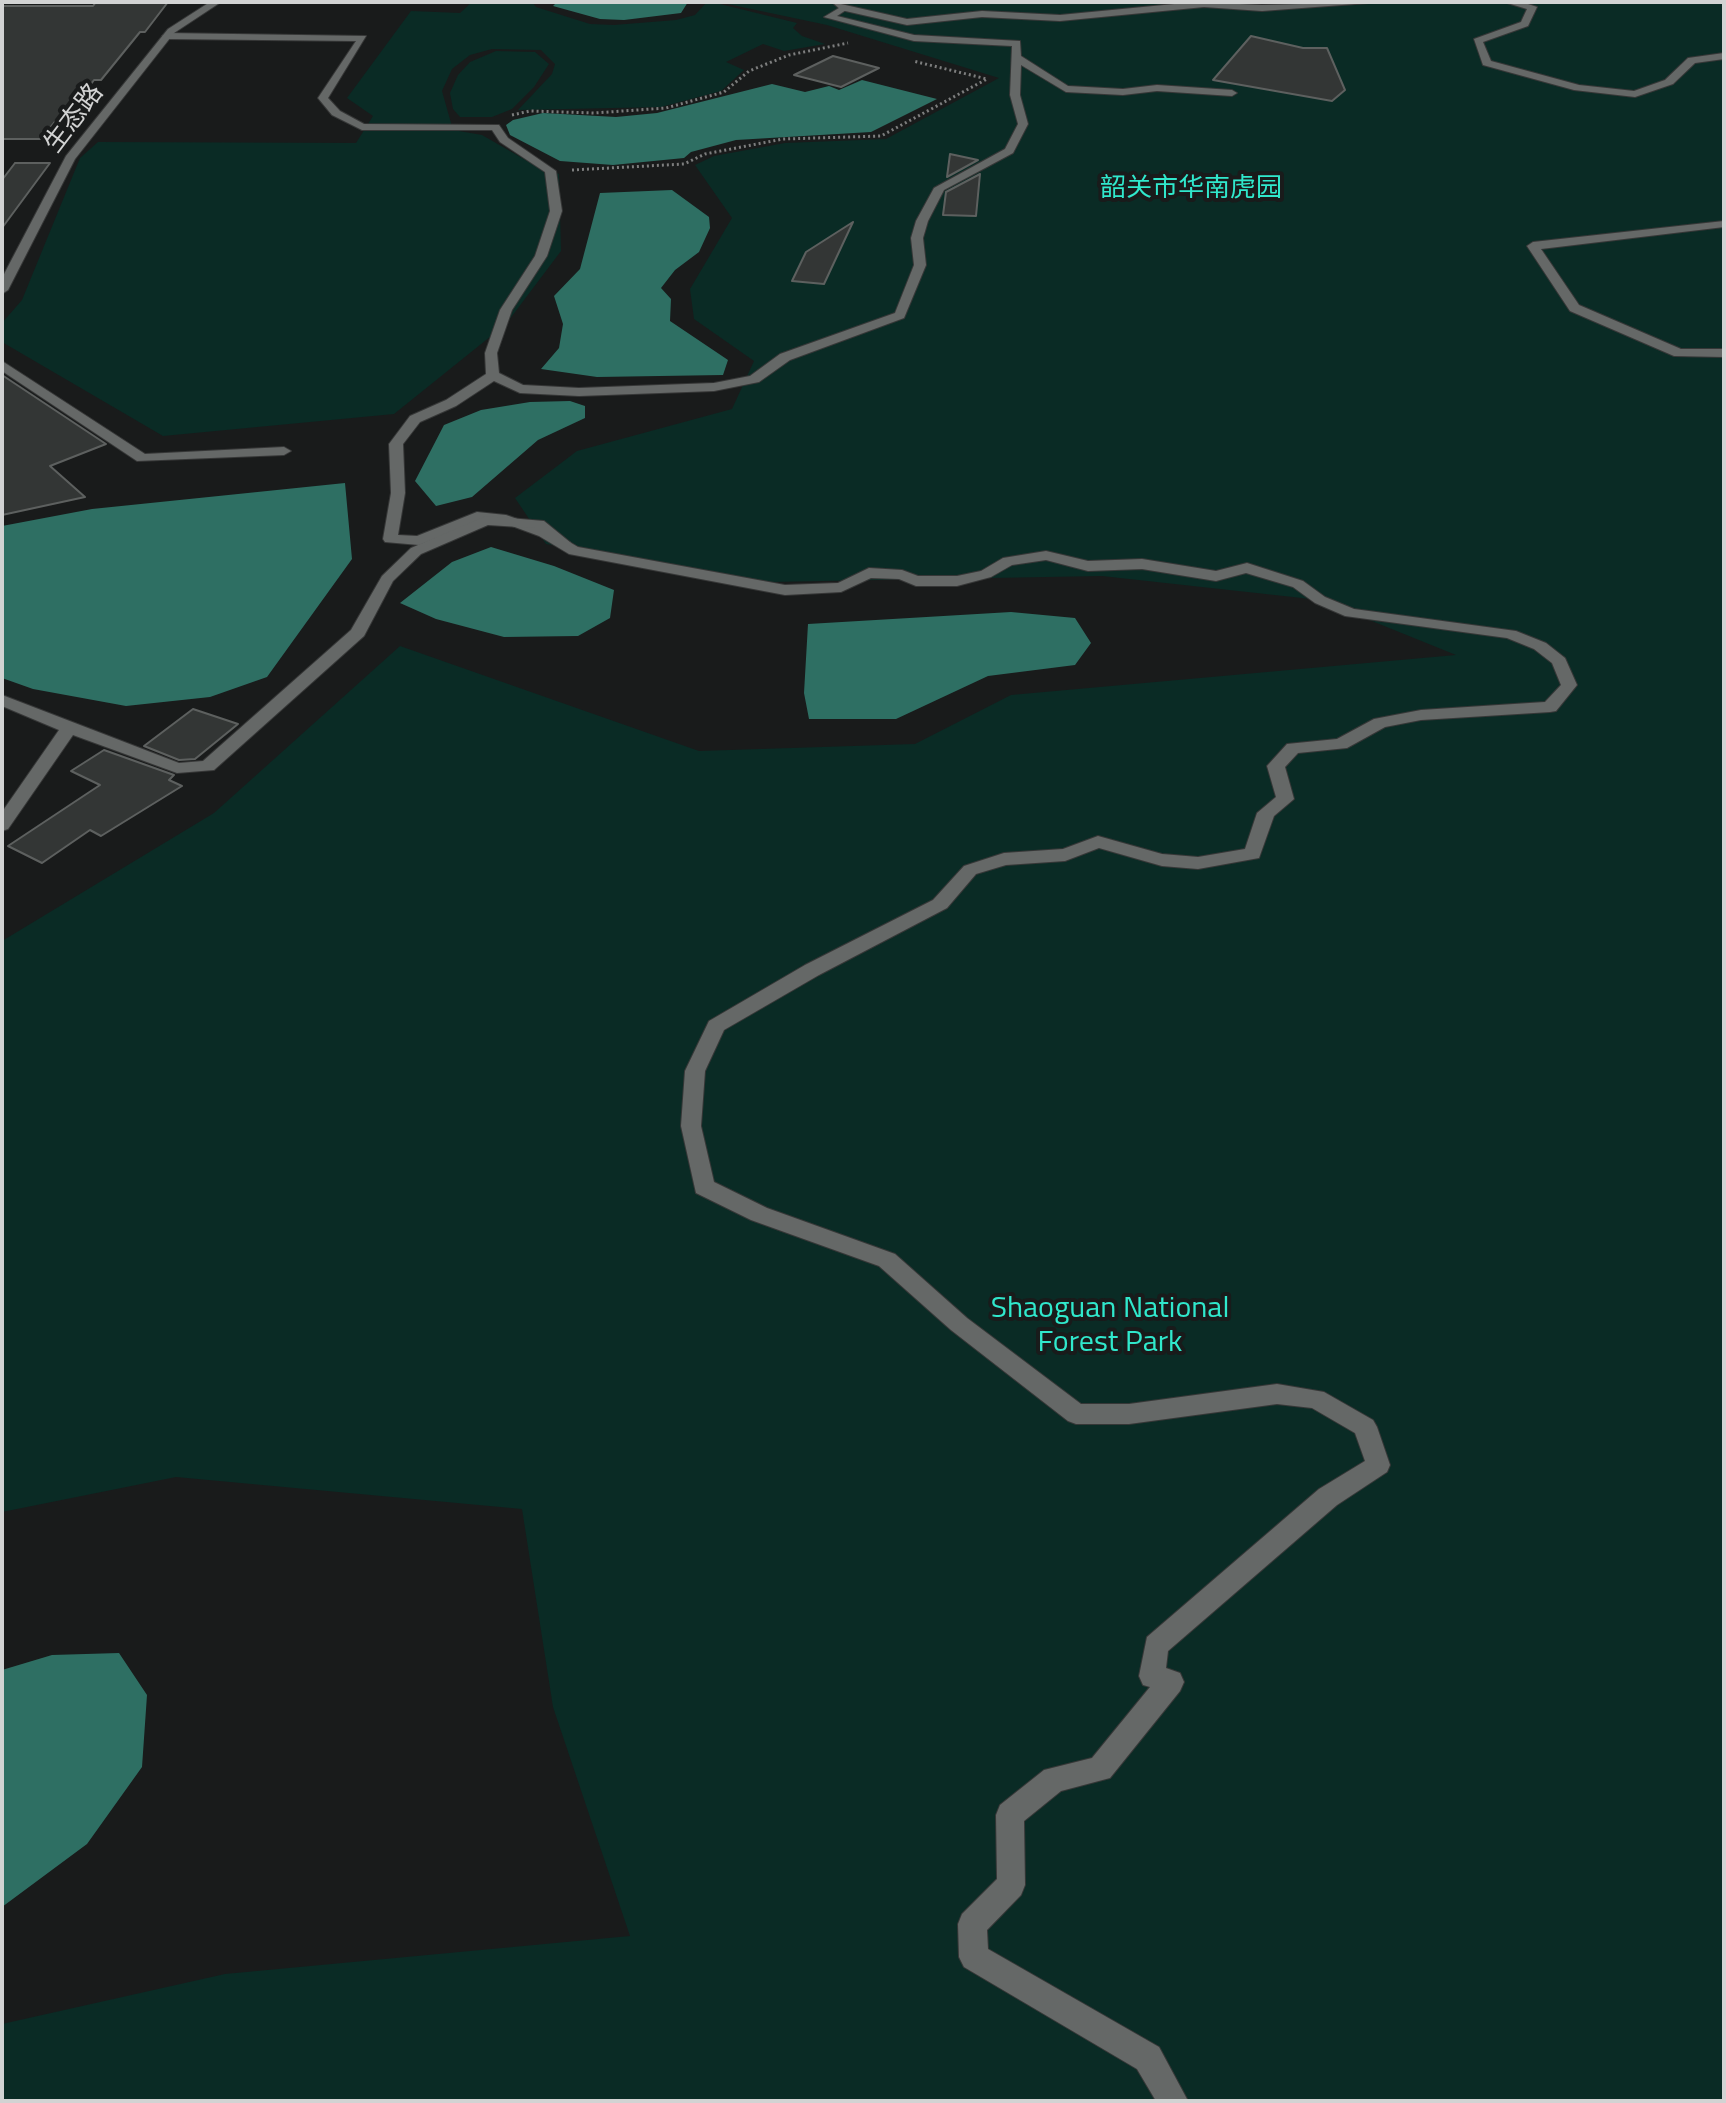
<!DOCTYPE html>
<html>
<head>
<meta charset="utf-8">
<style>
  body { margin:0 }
  #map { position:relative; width:1726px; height:2103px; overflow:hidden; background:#191b1b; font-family:"Titillium Web",sans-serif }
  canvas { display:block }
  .frame { position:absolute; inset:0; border:4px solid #d2d3d3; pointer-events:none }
</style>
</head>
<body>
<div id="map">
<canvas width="1726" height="2103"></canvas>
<div class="frame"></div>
</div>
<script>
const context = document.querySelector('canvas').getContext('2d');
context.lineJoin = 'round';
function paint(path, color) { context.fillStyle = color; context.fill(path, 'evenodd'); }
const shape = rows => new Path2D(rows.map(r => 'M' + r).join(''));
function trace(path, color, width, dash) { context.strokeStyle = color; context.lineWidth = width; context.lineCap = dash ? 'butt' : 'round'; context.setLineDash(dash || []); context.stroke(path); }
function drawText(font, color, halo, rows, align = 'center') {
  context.font = font + ' "Titillium Web","Noto Sans SC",sans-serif'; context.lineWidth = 8; context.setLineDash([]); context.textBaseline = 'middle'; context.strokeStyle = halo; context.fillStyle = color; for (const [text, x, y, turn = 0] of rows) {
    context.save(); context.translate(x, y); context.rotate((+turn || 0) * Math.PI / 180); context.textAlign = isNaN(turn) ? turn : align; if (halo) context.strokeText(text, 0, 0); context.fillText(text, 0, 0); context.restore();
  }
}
const green = shape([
  [472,2,533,3,536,7,590,24,614,25,676,20,695,15,707,2,712,2,797,23,793,28,802,36,825,44,784,51,763,44,726,62,744,70,721,91,661,107,518,110,552,74,555,64,541,50,492,49,470,55,452,69,442,91,453,130,482,135,529,162,559,174,561,251,506,324,394,414,163,436,2,342,2,323,22,300,80,158,98,142,356,143,373,116,347,98,411,11,460,13],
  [718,2,1724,2,1724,2101,2,2101,2,2024,225,1974,630,1936,553,1707,522,1509,176,1477,2,1512,2,941,214,813,400,646,699,751,915,744,1011,695,1456,655,1320,600,1102,576,768,582,546,544,515,498,577,451,732,409,754,361,694,319,690,289,732,218,695,165,714,156,785,143,886,139,999,78,827,25],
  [496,51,535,52,549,64,534,87,512,109,492,117,460,117,453,109,450,93,458,75,470,62]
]);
const water = shape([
  [557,2,688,2,681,13,624,20,600,19,553,6],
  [862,80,937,99,871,132,736,140,691,152,684,158,613,165,560,161,510,135,506,125,513,120,543,113,616,117,657,113,772,84,805,92,829,86,839,90],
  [672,190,709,217,710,228,699,252,675,270,661,288,671,299,670,321,728,360,723,375,597,377,541,369,559,348,563,324,554,296,580,269,600,193],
  [570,401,585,406,585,418,538,440,472,497,436,506,415,481,444,425,481,410,530,402],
  [345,483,352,559,267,677,210,697,126,706,33,689,2,678,2,526,92,509],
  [491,547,554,566,614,590,610,618,578,636,504,637,436,619,400,603,452,562],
  [1011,612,1075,618,1091,643,1075,665,988,676,896,719,809,719,804,693,808,624],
  [119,1653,147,1695,142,1767,87,1844,2,1907,2,1670,52,1655]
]);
const building = shape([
  [96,2,168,2,145,32,140,32,101,80,94,80,74,107,67,107,41,139,2,139,2,6,93,6,96,2],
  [1251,36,1303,48,1327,48,1345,90,1332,101,1213,80,1251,36],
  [833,56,879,68,841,87,794,75,833,56],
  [950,154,978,160,947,177,950,154],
  [15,163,50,163,2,228,2,180,15,163],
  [980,174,976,216,943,215,946,192,980,174],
  [853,222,824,284,792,281,806,252,853,222],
  [2,375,106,444,50,466,85,497,2,515,2,375],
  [193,709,238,724,195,759,179,760,144,746,193,709],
  [104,750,174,775,169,780,182,786,101,836,90,830,42,863,8,846,100,785,71,771,104,750]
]);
const path = shape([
  [512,115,530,111,594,113,666,108,724,92,749,71,789,55,848,43],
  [572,170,684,164,705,154,783,139,881,136,987,79,913,61]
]);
const service = shape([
  [844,5,849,8,837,16,914,35,1020,41,1021,56,1068,86,1123,89,1157,85,1232,90,1237,93,1232,96,1157,91,1123,95,1066,92,1021,65,1020,95,1028,124,1013,153,944,190,928,221,923,238,926,265,904,318,790,360,759,382,714,391,579,396,520,393,494,381,456,406,420,422,403,444,405,493,398,535,417,536,477,512,506,515,549,530,578,547,785,585,838,583,869,568,902,570,918,576,957,576,981,571,1003,558,1046,551,1088,561,1142,559,1216,571,1247,563,1303,581,1325,597,1354,609,1516,631,1546,643,1565,658,1577,685,1556,711,1550,712,1421,720,1385,727,1347,748,1298,753,1285,767,1294,799,1274,816,1259,858,1198,869,1162,866,1099,848,1065,861,1006,865,976,874,947,908,819,975,724,1030,705,1071,701,1126,714,1182,767,1208,895,1254,967,1318,1081,1404,1129,1404,1277,1384,1324,1392,1373,1420,1377,1427,1390,1465,1387,1472,1337,1505,1168,1651,1166,1668,1180,1673,1184,1682,1180,1691,1110,1778,1061,1791,1024,1821,1025,1885,1021,1895,987,1930,988,1949,1159,2047,1188,2101,1156,2101,1137,2069,964,1967,959,1957,958,1924,962,1914,997,1879,996,1815,1000,1805,1044,1770,1092,1758,1150,1687,1143,1685,1139,1676,1147,1637,1319,1489,1365,1461,1355,1433,1312,1408,1277,1404,1129,1424,1076,1424,1068,1421,951,1330,879,1266,751,1220,696,1193,681,1126,685,1071,709,1021,805,965,933,900,964,866,1004,853,1063,849,1098,836,1162,854,1198,857,1245,849,1257,813,1276,797,1267,766,1287,744,1337,739,1374,719,1421,710,1545,702,1561,685,1552,663,1534,649,1507,638,1345,616,1315,603,1293,587,1246,573,1216,581,1142,569,1088,571,1046,560,1012,565,991,577,957,586,916,586,899,579,871,578,841,592,785,595,569,554,539,536,504,523,479,521,419,545,385,542,383,539,391,493,389,444,410,416,446,400,486,374,485,353,500,310,535,256,550,211,545,172,500,142,492,130,362,130,332,115,318,98,356,41,167,39,162,36,167,33,366,36,328,98,340,111,364,124,499,125,508,138,556,171,562,211,547,256,512,310,497,353,499,373,523,385,579,388,714,383,750,376,780,354,895,313,914,265,911,238,916,221,934,188,1005,149,1018,124,1010,95,1012,46,914,41,824,17,844,5]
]);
const minor = shape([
  [832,2,907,19,982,11,1060,15,1195,2,1262,5,1382,2,1262,11,1204,7,1060,21,982,17,907,25,841,10,832,2],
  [1504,2,1522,2,1537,7,1528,26,1483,42,1491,61,1579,85,1634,91,1665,80,1688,58,1724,53,1724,59,1695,63,1673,84,1635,97,1574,90,1483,65,1474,39,1521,22,1527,9,1504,2],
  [1724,221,1724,227,1541,249,1579,305,1681,349,1724,349,1724,357,1674,356,1570,311,1527,246,1533,242,1724,221],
  [2,361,145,454,284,447,291,451,284,455,137,461,2,371,2,361],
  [486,516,544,521,571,543,569,546,559,546,535,528,488,525,421,554,393,581,364,636,214,770,177,773,73,735,8,829,2,831,2,812,59,730,2,706,2,695,179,763,203,761,351,630,382,576,411,548,486,516]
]);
const tertiary = shape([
  [210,2,221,2,174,33,75,159,8,290,2,294,2,278,66,156,168,29,210,2]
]);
const farStreetnames = [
  ["生态路",75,119,-53]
];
const farParknames = [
  ["韶关市华南虎园",1191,190]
];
const parkNames = [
  ["Shaoguan National",1110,1310],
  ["Forest Park",1110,1344]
];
paint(green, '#0a2b25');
paint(water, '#2e6f63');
paint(building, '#333635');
trace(building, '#5d605f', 2);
trace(service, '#363737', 2);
trace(minor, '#363737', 2);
trace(tertiary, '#363737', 2);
trace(path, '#7d7e7e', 3, [2, 3]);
paint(service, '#656867');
paint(minor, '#656867');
paint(tertiary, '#656867');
drawText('26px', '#d2d3d3', '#191b1b', farStreetnames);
drawText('26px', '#30e8cc', '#191b1b', farParknames);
drawText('30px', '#30e8cc', '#191b1b', parkNames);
</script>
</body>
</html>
